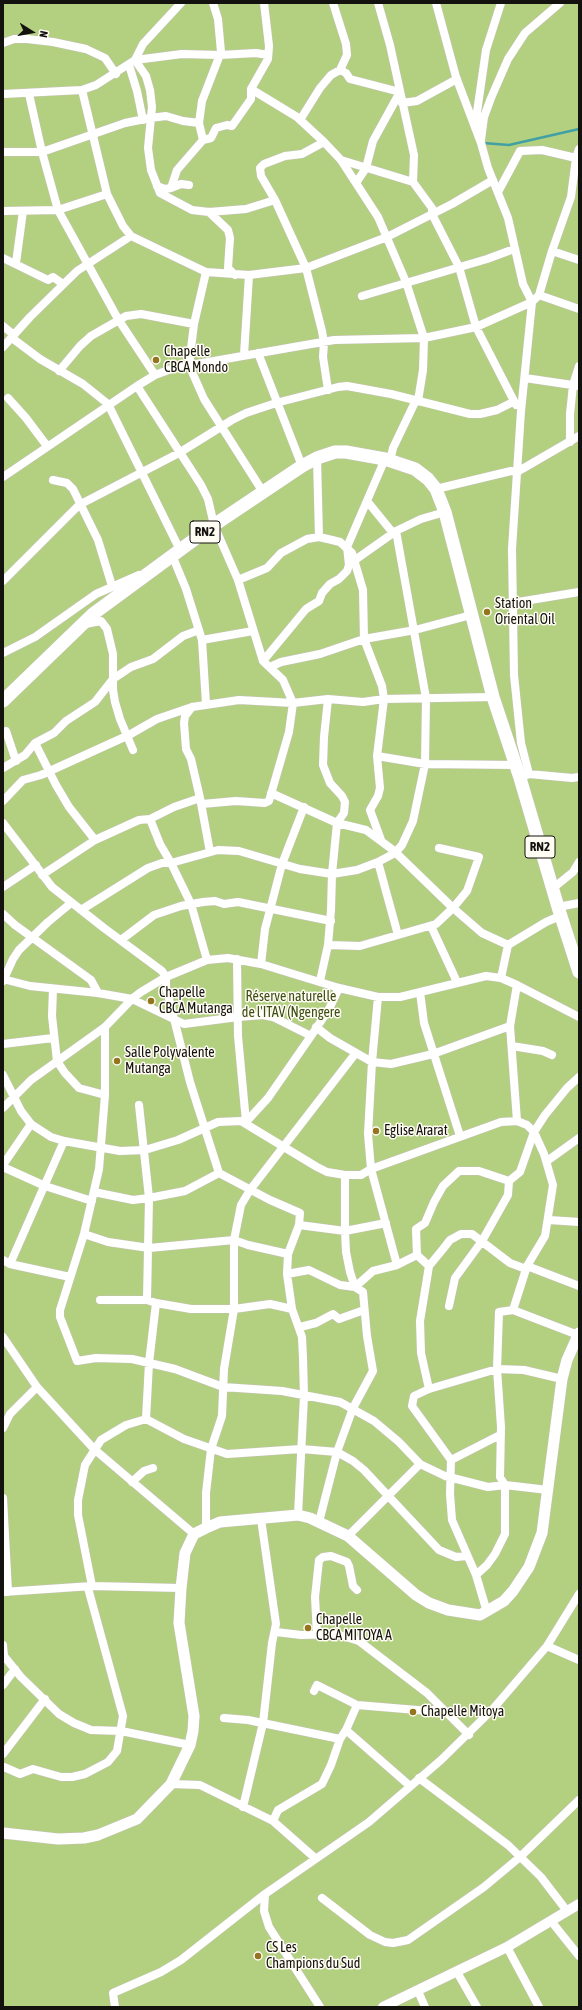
<!DOCTYPE html>
<html>
<head>
<meta charset="utf-8">
<style>
  body { margin:0 }
  #map { position:relative; width:582px; height:2010px; overflow:hidden; background:#f3eee1; font-family:"Asap Condensed",sans-serif }
  canvas { display:block }
  .frame { position:absolute; inset:0; border:4px solid #14120e; pointer-events:none }
  .north { position:absolute; left:12px; top:12px; width:40px; height:40px; -webkit-text-stroke:3px #fffcf4; paint-order:stroke; rotate:101deg; font-size:11px; font-weight:700; line-height:16px; text-align:center; color:#14120e }
  .north::after { content:''; display:block; margin:auto; width:14px; height:18px; background:#14120e; clip-path:polygon(50% 0,100% 100%,50% 72%,0 100%) }
</style>
</head>
<body>
<div id="map">
<canvas width="582" height="2010"></canvas>
<div class="frame"></div>
<div class="north">N</div>
</div>
<script>
const context = document.querySelector('canvas').getContext('2d');
context.lineJoin = 'round';
function paint(path, color) { context.fillStyle = color; context.fill(path, 'evenodd'); }
const shape = rows => new Path2D(rows.map(r => 'M' + r).join(''));
function trace(path, color, width, dash) { context.strokeStyle = color; context.lineWidth = width; context.lineCap = dash ? 'butt' : 'round'; context.setLineDash(dash || []); context.stroke(path); }
function drawText(font, color, halo, rows, align = 'center') {
  context.font = font + ' "Asap Condensed",sans-serif'; context.lineWidth = 3; context.setLineDash([]); context.textBaseline = 'middle'; context.strokeStyle = halo; context.fillStyle = color; for (const [text, x, y, turn = 0] of rows) {
    context.save(); context.translate(x, y); context.rotate((+turn || 0) * Math.PI / 180); context.textAlign = isNaN(turn) ? turn : align; if (halo) context.strokeText(text, 0, 0); context.fillText(text, 0, 0); context.restore();
  }
}
const green = shape([
  [3,3,579,3,579,2007,3,2007]
]);
const stream = shape([
  [483,143,509,145,579,129]
]);
const minor = shape([
  [333,3,346,44,347,55,340,70],
  [378,3,390,45,414,155,413,182,432,208,432,214,459,267,476,327,516,405],
  [436,3,456,77,481,143,488,168,508,218,523,284,532,302,521,411,512,549,514,675,521,743,529,774],
  [3,43,14,39,27,39,53,42,86,49,105,58,116,74],
  [268,55,256,53,220,55,182,54,135,60,146,76,150,90,152,107,148,148,151,170,160,193,192,210,209,212,246,209,275,200,306,268,322,331,324,343,323,357,328,390],
  [129,65,137,91,143,120],
  [251,89,297,117,324,142,341,160,378,217,406,282,424,338,423,370,418,401],
  [82,90,107,194,123,226,131,236,206,272,249,275,306,268,387,237,452,204,493,180],
  [3,94,82,90,96,85,135,60,143,44,181,3],
  [29,94,42,152,58,210,118,319,155,375],
  [402,103,417,101,457,79],
  [300,120,320,88,331,75,340,70,346,73,350,79,400,92,373,141,366,168,356,183],
  [478,128,477,112,486,50,501,3],
  [203,140,211,138,216,128,227,125,232,126,251,99,251,89,268,59,269,46,264,3],
  [481,140,484,117,491,98,508,59,525,33,560,3],
  [3,152,42,152,125,123,150,118,166,116,183,121,199,123],
  [341,160,413,182],
  [157,186,165,189,171,188,177,170,203,140,199,123,202,101,221,52,218,19,213,3],
  [171,188,181,184,189,185],
  [498,192,520,151,542,150,576,158],
  [275,200,261,176,260,168,264,164,285,156,302,154,324,142],
  [3,211,58,210,107,194],
  [209,212,228,230,230,238,228,268,235,275],
  [552,251,579,260],
  [3,258,48,280,53,277,63,284],
  [16,263,23,211],
  [206,272,194,324,189,365,204,399,263,492],
  [539,295,579,309],
  [362,296,487,259,514,249],
  [3,326,14,335],
  [12,338,40,359,83,384,108,404,180,550],
  [3,347,30,317,77,271,131,236],
  [258,353,302,466],
  [244,355,249,275],
  [59,371,80,346,91,336,126,316,141,314,194,324],
  [525,378,579,386],
  [137,386,201,485,208,499,214,525,238,580,263,661,283,680,293,703,289,732,269,801,265,803,236,801,202,804],
  [8,398,26,418,47,446],
  [570,442,570,414,573,385,579,366],
  [317,458,319,537],
  [390,461,393,448,416,400],
  [3,477,137,386,155,375,174,368,334,340,424,338,476,327,532,302,539,295,552,251,571,197,576,158,579,149],
  [53,480,67,483,73,489,98,540,112,586],
  [436,489,511,471,517,472,579,436],
  [367,501,393,533],
  [172,555,186,589,202,640,206,704],
  [355,560,396,531,421,519,445,512],
  [238,580,267,568,281,553,307,539,319,537,332,540,340,542,352,553,363,590,364,639,382,686,384,699,377,756,380,788,378,796,370,810,381,840],
  [3,581,79,505,179,453,232,420,246,413,276,403,338,387,347,386,391,394,470,414,480,414,497,410,513,402],
  [512,603,579,592],
  [85,624,101,621,107,629,113,654,113,690,115,702,120,719,133,750],
  [202,640,253,631],
  [3,653,35,637,96,594,139,575],
  [263,661,306,609,319,601,322,593,330,584,339,579,347,571,349,565,347,547,385,459],
  [270,667,281,662,320,654,364,639,415,630,471,615],
  [192,707,185,716,184,723,186,749,191,759,200,798,210,852],
  [6,731,16,761],
  [35,743,56,785,69,807,95,840],
  [377,756,425,764,516,765],
  [3,768,25,755,35,743,54,733,66,721,95,702,113,679,131,667,153,659,183,636,199,630],
  [524,776,529,774,572,778,579,777],
  [271,793,337,823,366,830,393,850,453,908,482,933,508,945],
  [3,801,23,780,41,775,129,735,157,719,192,707,239,700,293,703,328,699,363,702,384,699,493,697],
  [150,819,160,844,171,863,191,904,207,960],
  [3,823,52,887,104,928,162,971,166,977,166,987,190,1082,219,1173],
  [378,862,398,935],
  [42,875,95,840,139,820,150,819,174,807,200,798],
  [3,887,36,865],
  [552,889,573,872,579,862],
  [558,907,579,903],
  [81,910,148,868,162,863,171,863,218,850,239,851,300,869,332,874,357,870,378,862,395,853,402,845,413,821,425,764,426,698,396,531],
  [3,914,15,925,91,980,98,993],
  [431,926,457,982],
  [121,940,154,915,181,906,203,902,215,901,224,904,238,902,331,921],
  [328,945,360,946,436,924,453,908,467,891,479,857,439,848],
  [237,959,238,1036,246,1122],
  [261,964,265,929,282,864,304,807],
  [501,978,508,945,546,922,560,916],
  [3,979,30,986,98,993,132,999,184,1024,238,1017,263,1015,273,1017,311,1036],
  [3,981,13,959,19,950,48,922,71,903],
  [320,981,328,945,331,910,332,874,337,823,344,813,345,802,342,796,330,783,323,765,324,737,328,699],
  [517,985,510,1026,517,1121],
  [53,989,52,1016,57,1061,65,1073,79,1088,105,1095],
  [420,992,424,1023,460,1136],
  [378,997,372,1062,368,1134,371,1169,397,1265],
  [105,1027,105,1095,99,1169,84,1234,60,1310,60,1317,77,1361,96,1358,132,1359,175,1369,223,1387,282,1391,340,1402,374,1421,399,1442,420,1464,445,1476,488,1487,505,1485,548,1490],
  [316,1027,330,1038,372,1062,391,1064,433,1054,510,1026],
  [3,1044,53,1038],
  [512,1046,543,1051,552,1055],
  [3,1075,21,1111,31,1124,51,1137,64,1141,120,1151,145,1150,178,1140,218,1122,241,1121,317,1167,327,1172,345,1175,361,1175,371,1169,501,1122,517,1121,527,1125,534,1132,544,1154,553,1185,545,1236,527,1266,513,1310],
  [139,1105,149,1198,147,1300],
  [3,1108,31,1080,105,1027,132,999,141,992,166,977,207,960,228,958,261,964,339,988,378,997,400,997,486,976,501,978,517,985,579,1017],
  [246,1122,268,1098,311,1036,329,1009,339,988],
  [547,1161,579,1138],
  [3,1165,31,1124],
  [3,1167,45,1186,92,1201],
  [345,1175,345,1231,346,1252,350,1272,355,1287],
  [509,1181,520,1172,534,1132,545,1115,567,1088,579,1077],
  [94,1192,133,1200,149,1198,185,1191,219,1173,270,1200,300,1213,299,1225,288,1254,287,1274,292,1309],
  [549,1220,579,1222],
  [299,1225,345,1231,386,1223],
  [84,1234,108,1242,149,1248,234,1240,248,1245,288,1254],
  [3,1260,10,1264,70,1277],
  [10,1264,64,1141],
  [429,1266,417,1255,416,1229,425,1223,434,1202,443,1186,459,1171,479,1171,509,1181],
  [527,1266,579,1286],
  [287,1274,309,1270,340,1285,355,1287,363,1292,367,1336,373,1371,353,1408,337,1452,319,1522],
  [355,1287,373,1271,397,1265,417,1255],
  [100,1300,147,1300,156,1303,191,1309,234,1309,270,1304,292,1309,302,1337,303,1358,304,1396,298,1515],
  [449,1306,455,1278,482,1241,508,1195,509,1181],
  [300,1327,316,1323,333,1314,339,1319,364,1310],
  [3,1337,37,1387,94,1449,194,1534],
  [429,1389,421,1353,420,1321,429,1266,443,1249,450,1240,461,1234,472,1234,510,1263,526,1269],
  [146,1419,149,1363,156,1303],
  [3,1428,10,1414,37,1387],
  [451,1460,500,1435],
  [132,1482,144,1471,153,1468],
  [3,1498,8,1592],
  [206,1528,206,1493,211,1449,222,1416,224,1369,234,1309,234,1240,241,1205,250,1190,355,1054],
  [348,1536,420,1464],
  [476,1575,487,1565,495,1554,505,1534,505,1485,500,1477,501,1427,497,1369,499,1312,513,1310,578,1335],
  [92,1586,78,1515,78,1500,85,1465,101,1440,126,1425,146,1419,184,1439,227,1454,301,1449,337,1452,353,1461,364,1470,439,1550,456,1557,467,1556],
  [3,1592,92,1586,181,1588],
  [487,1612,476,1575,452,1520,450,1494,451,1460,412,1406,414,1396,429,1389,497,1369,524,1370,562,1379],
  [276,1632,301,1635,336,1634,359,1641,427,1693,469,1735],
  [317,1635,315,1597,319,1560,323,1557,331,1556,347,1562,349,1566,353,1586,357,1590],
  [3,1645,4,1656,21,1677,59,1714,74,1723,91,1730,121,1731,190,1745],
  [547,1646,579,1660],
  [3,1685,15,1669],
  [314,1691,317,1685,357,1705,429,1711,440,1708],
  [224,1718,248,1720,340,1739],
  [346,1730,410,1786],
  [3,1754,45,1699],
  [4,1767,20,1774,33,1769,61,1777,72,1777,85,1774,108,1762,117,1751,123,1716,88,1588],
  [419,1778,508,1845,541,1877,567,1911],
  [171,1784,200,1785,273,1821,315,1858],
  [243,1807,263,1723,272,1643,276,1624,261,1519],
  [273,1821,278,1810,322,1784,331,1765,340,1739,346,1730,357,1705],
  [265,1894,264,1911,269,1927,320,2007],
  [322,1898,370,1935,385,1942,393,1943,408,1940,484,1887,520,1857,579,1800],
  [551,1921,579,1956],
  [507,1947,539,2007],
  [457,1972,477,2007],
  [418,1991,425,2007],
  [115,2007,113,1993,161,1972,181,1960,265,1894,369,1822,441,1760,492,1710,547,1646,579,1594]
]);
const tertiary = shape([
  [383,2007,507,1947,579,1904]
]);
const secondary = shape([
  [3,1833,58,1839,84,1838,98,1835,137,1819,171,1784,190,1745,193,1731,194,1716,179,1623,181,1588,185,1553,194,1534,206,1528,220,1522,298,1515,310,1518,348,1536,416,1595,429,1603,448,1610,480,1615,504,1601,513,1591,529,1567,542,1533,562,1379,567,1360,579,1333]
]);
const trunk = shape([
  [3,701,93,614,214,525,302,466,317,458,335,452,346,452,385,459,415,469,428,479,436,489,445,512,493,697,520,778,558,907,579,972]
]);
const markers = [
  [156,360,4,"#94741c"],
  [487,612,4,"#94741c"],
  [151,1001,4,"#94741c"],
  [117,1061,4,"#94741c"],
  [376,1131,4,"#94741c"],
  [308,1628,4,"#94741c"],
  [413,1712,4,"#94741c"],
  [258,1956,4,"#94741c"]
];
const shields = [
  [205,532,30],
  [540,847,30]
];
const shieldNames = [
  ["RN2",205,532],
  ["RN2",540,847]
];
const poiNames = [
  ["Chapelle",164,352],
  ["CBCA Mondo",164,368],
  ["Station",495,604],
  ["Oriental Oil",495,620],
  ["Chapelle",159,993],
  ["CBCA Mutanga",159,1009],
  ["Salle Polyvalente",125,1053],
  ["Mutanga",125,1069],
  ["Eglise Ararat",384,1131],
  ["Chapelle",316,1620],
  ["CBCA MITOYA A",316,1636],
  ["Chapelle Mitoya",421,1712],
  ["CS Les",266,1948],
  ["Champions du Sud",266,1964]
];
const parkNames = [
  ["Réserve naturelle",291,997],
  ["de l'ITAV (Ngengere",291,1013]
];
paint(green, '#b2d080');
trace(stream, '#40a0a4', 2.5);
trace(minor, '#c6c2b5', 9);
trace(tertiary, '#c6c2b5', 11);
trace(secondary, '#c6c2b5', 12);
trace(trunk, '#c6c2b5', 14);
trace(minor, '#fff', 8);
trace(tertiary, '#fff', 10);
trace(secondary, '#fff', 11);
trace(trunk, '#fff', 13);
for (const [x, y, r, color] of markers) { const dot = new Path2D(); dot.arc(x, y, r, 0, 2 * Math.PI); context.fillStyle = color; context.fill(dot); trace(dot, '#fffcf4', 1.5); }
for (const [x, y, w] of shields) { const box = new Path2D(); box.roundRect(x - w / 2, y - 11, w, 22, 3); context.fillStyle = '#fffcf4'; context.fill(box); trace(box, '#14120e', 1); }
drawText('bold 13px', '#14120e', null, shieldNames);
drawText('14px', '#14120e', '#fffcf4', poiNames, 'left');
drawText('14px', '#3c4e14', '#fffcf4', parkNames);
</script>
</body>
</html>
